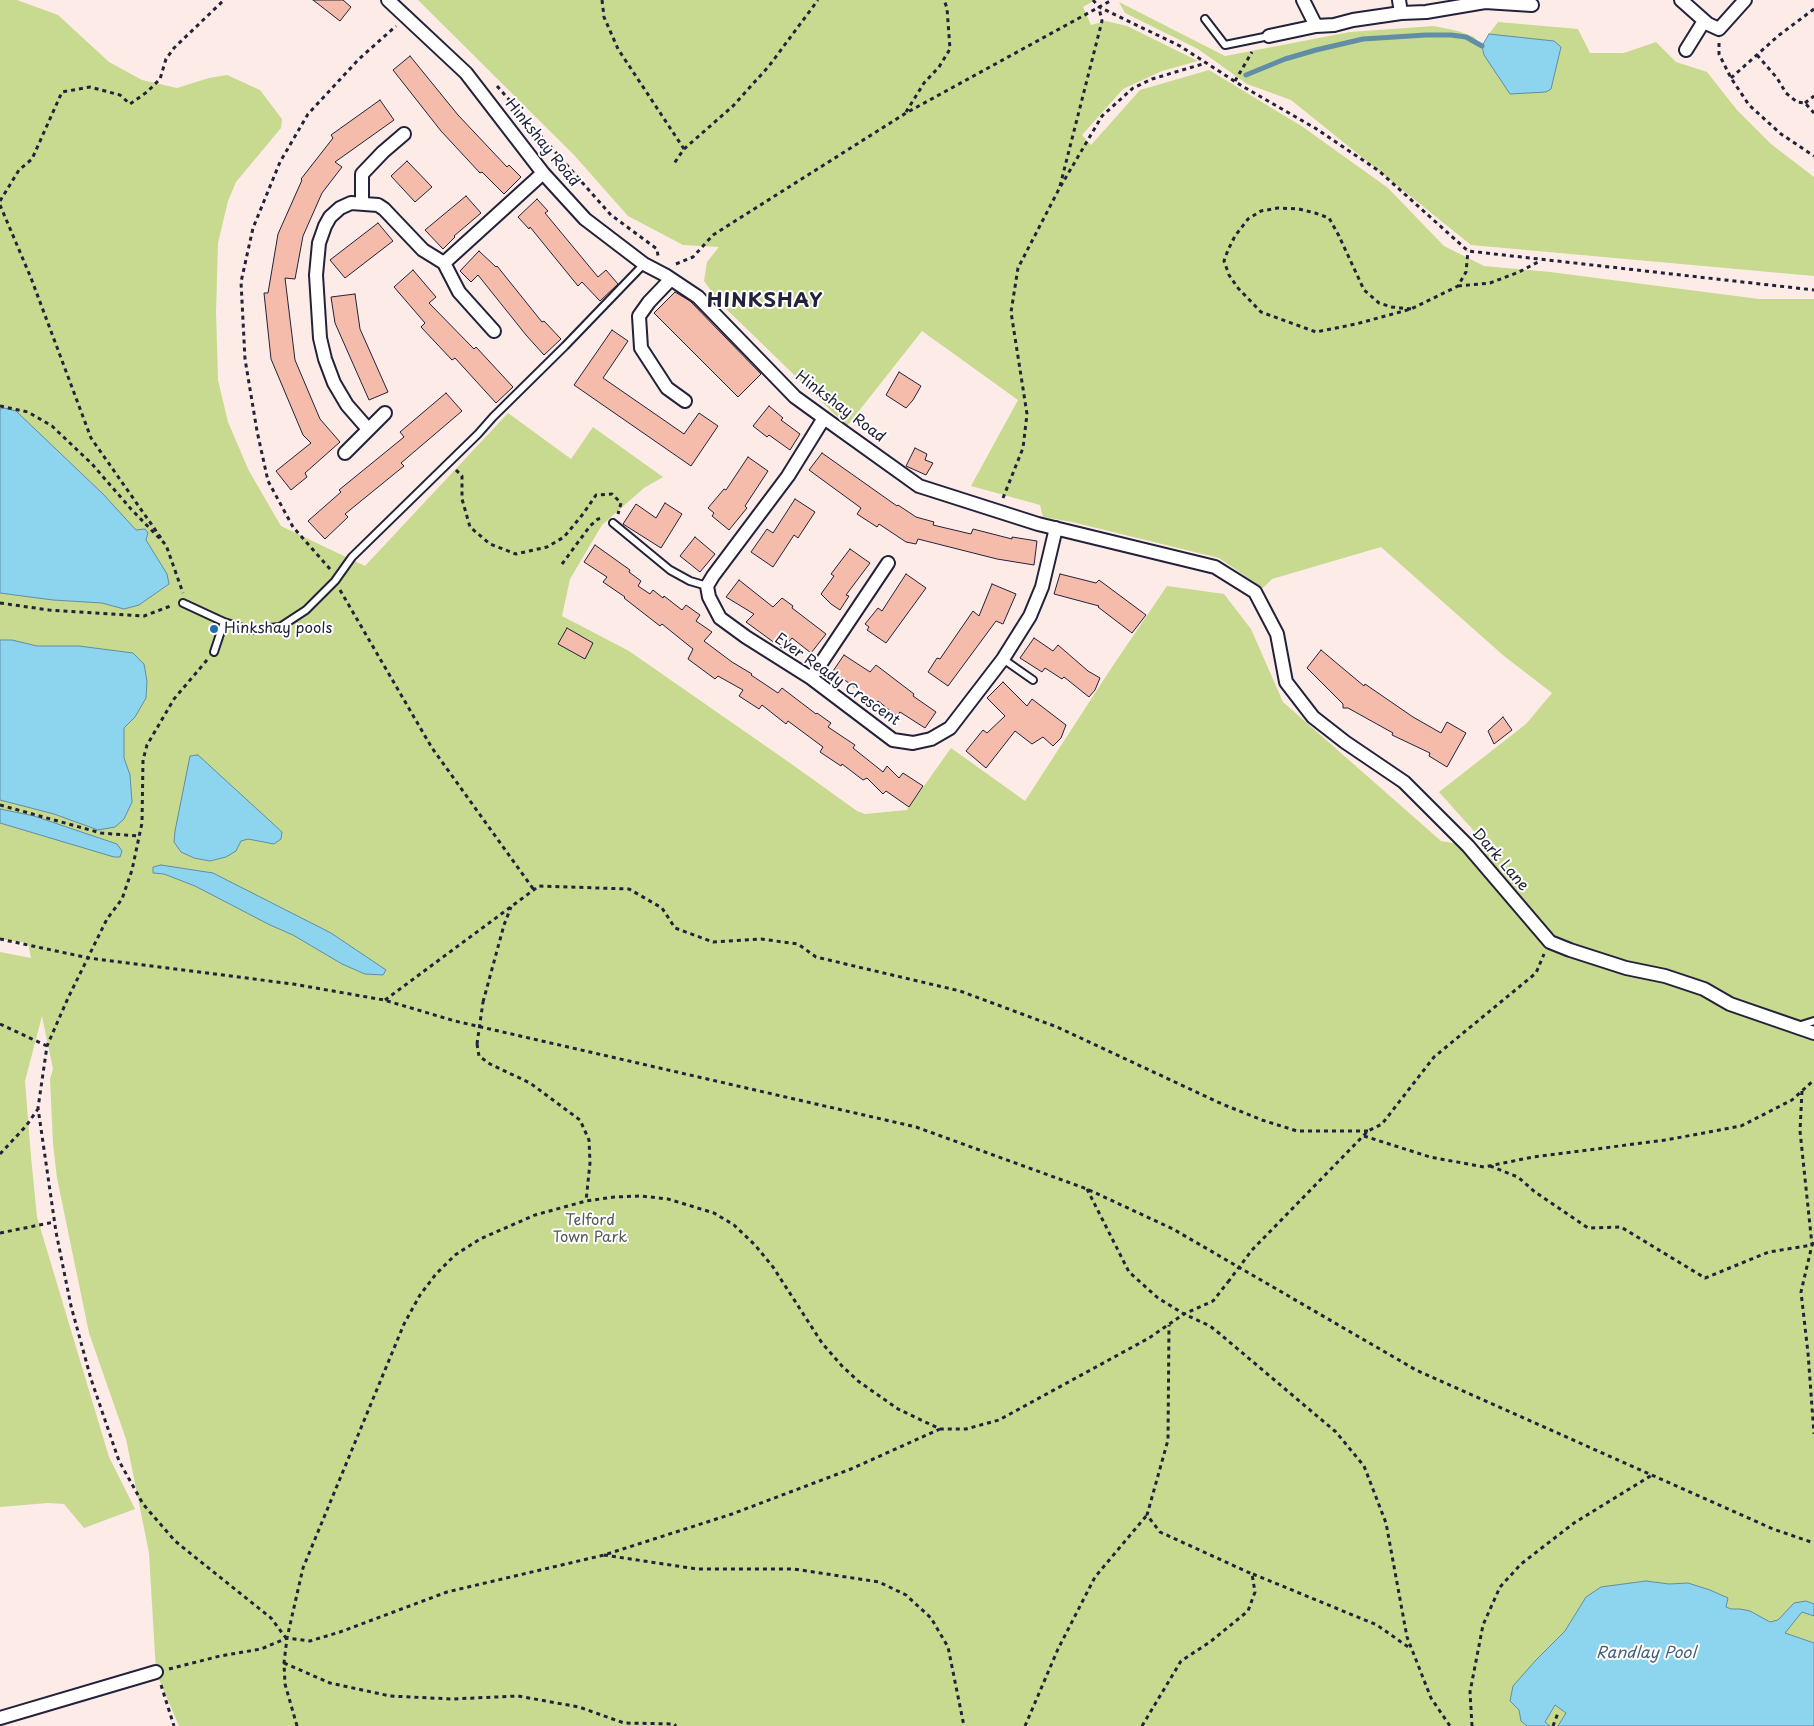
<!DOCTYPE html>
<html>
<head>
<meta charset="utf-8">
<style>
  body { margin:0 }
  canvas { display:block; background:#fcebe6 }
</style>
</head>
<body>
<canvas width="1814" height="1726"></canvas>
<script>
const context = document.querySelector('canvas').getContext('2d');
context.lineJoin = 'round';
function paint(path, color) { context.fillStyle = color; context.fill(path, 'evenodd'); }
const shape = rows => new Path2D(rows.map(r => 'M' + r).join(''));
function trace(path, color, width, dash) { context.strokeStyle = color; context.lineWidth = width; context.lineCap = dash ? 'butt' : 'round'; context.setLineDash(dash || []); context.stroke(path); }
function drawText(font, color, halo, rows, align = 'center') {
  context.font = font + ' "Playpen Sans",sans-serif'; context.lineWidth = 4; context.setLineDash([]); context.textBaseline = 'middle'; context.strokeStyle = halo; context.fillStyle = color; for (const [text, x, y, turn = 0] of rows) {
    context.save(); context.translate(x, y); context.rotate((+turn || 0) * Math.PI / 180); context.textAlign = isNaN(turn) ? turn : align; if (halo) context.strokeText(text, 0, 0); context.fillText(text, 0, 0); context.restore();
  }
}
const green = shape([
  [0,0,17,0,58,15,109,62,142,80,177,88,209,78,227,75,260,90,282,119,281,128,236,182,228,201,218,243,216,312,218,380,228,422,249,471,281,526,365,566,508,413,571,459,593,427,663,477,644,488,602,525,570,579,562,616,629,651,790,763,857,811,865,814,907,810,951,748,1025,801,1110,670,1167,586,1224,594,1251,629,1283,702,1441,841,1468,846,1499,859,1439,792,1526,724,1552,693,1504,656,1381,547,1272,579,1263,588,1219,558,1072,522,1043,517,1040,505,971,486,1018,400,922,331,847,426,720,303,704,281,707,262,719,247,683,245,628,216,574,155,418,0,1095,0,1083,7,1091,25,1106,21,1127,26,1198,61,1162,71,1123,89,1082,135,1091,145,1140,90,1209,70,1303,127,1388,188,1444,246,1484,266,1550,272,1759,299,1814,299,1814,1726,179,1726,156,1672,149,1553,126,1439,89,1333,57,1178,53,1144,50,1079,53,1069,42,1016,25,1081,31,1157,37,1217,109,1457,135,1509,84,1528,64,1504,48,1503,0,1507,0,952,31,958,28,943,0,939,0,823,4,824,0,809],
  [1119,2,1225,56,1350,32,1434,26,1458,31,1474,37,1482,46,1484,55,1509,37,1489,34,1498,22,1578,29,1590,53,1624,53,1656,42,1676,62,1707,72,1737,110,1771,144,1814,177,1814,276,1471,245,1291,100,1247,84,1198,49,1125,13]
]);
const water = shape([
  [1489,34,1554,41,1561,47,1551,89,1546,92,1510,94,1484,55,1482,46,1489,34],
  [4,408,16,411,103,494,136,530,145,529,148,533,146,540,167,574,169,584,139,605,124,609,102,603,53,600,0,593,0,409,4,408],
  [0,640,12,640,37,646,79,646,133,653,144,664,147,681,146,698,135,717,124,728,124,758,130,775,132,802,124,819,115,827,98,830,54,814,0,800,0,640],
  [198,755,282,832,281,839,274,844,248,839,241,841,236,851,226,857,210,861,194,858,181,852,174,842,175,831,190,756,198,755],
  [0,809,34,816,117,844,122,851,120,857,114,857,0,823,0,809],
  [161,865,213,873,331,933,386,970,383,975,365,974,342,964,293,935,270,925,195,886,164,874,153,873,153,867,161,865],
  [1646,1581,1669,1584,1688,1583,1710,1590,1728,1598,1726,1607,1731,1609,1740,1609,1750,1611,1770,1622,1778,1620,1794,1603,1806,1601,1814,1604,1814,1616,1802,1612,1785,1633,1814,1643,1814,1726,1558,1726,1566,1713,1555,1705,1545,1722,1550,1726,1527,1726,1521,1721,1519,1710,1510,1701,1513,1686,1536,1660,1565,1631,1586,1597,1601,1587,1646,1581]
]);
const stream = shape([
  [1246,75,1285,59,1316,50,1363,39,1426,35,1451,35,1466,37,1482,46]
]);
const building = shape([
  [313,0,343,0,351,7,340,21,313,0],
  [410,56,458,115,507,167,509,165,521,177,504,194,482,172,480,173,441,131,393,70,410,56],
  [380,100,394,120,335,162,342,167,322,193,303,236,295,279,285,278,295,360,320,419,340,442,305,473,307,477,291,490,276,471,311,443,303,435,271,359,264,293,268,293,278,234,302,180,301,179,333,138,331,135,380,100],
  [407,161,432,187,415,202,391,176,407,161],
  [466,196,481,213,454,236,455,237,443,249,425,230,466,196],
  [537,199,548,211,545,213,598,277,606,270,618,284,600,301,582,282,578,286,530,227,529,229,518,217,537,199],
  [378,223,393,241,345,278,330,260,378,223],
  [479,251,496,267,497,266,542,322,544,321,561,339,544,355,526,335,478,275,471,282,460,271,479,251],
  [413,270,436,297,429,303,474,349,476,347,513,387,496,403,455,358,452,360,421,327,425,323,394,287,413,270],
  [675,292,690,301,761,374,738,397,654,313,675,292],
  [355,294,360,329,388,392,369,400,335,323,331,297,355,294],
  [612,330,628,341,603,378,684,434,699,413,718,426,691,466,574,385,612,330],
  [899,372,921,386,913,400,906,408,886,395,899,372],
  [446,393,462,411,401,463,404,466,345,514,348,517,325,539,308,521,341,492,339,490,404,437,400,432,446,393],
  [769,406,783,418,781,420,800,434,790,450,769,435,767,437,753,426,769,406],
  [915,448,927,454,925,460,933,463,926,475,906,466,915,448],
  [822,453,897,506,898,505,916,517,934,522,933,525,971,534,973,529,1012,539,1012,537,1037,541,1034,565,997,559,918,539,916,544,906,542,879,524,877,527,857,514,861,508,809,470,822,453],
  [748,457,768,471,745,506,747,508,729,530,712,516,714,513,708,508,724,489,726,490,748,457],
  [795,499,815,512,798,538,794,535,773,567,751,552,767,529,773,533,795,499],
  [665,503,682,514,661,548,623,524,636,504,656,518,665,503],
  [695,537,715,554,700,572,680,556,695,537],
  [595,545,630,570,629,572,641,581,638,586,650,594,653,590,663,598,664,596,682,610,686,605,700,615,696,621,712,632,704,641,732,662,752,674,751,675,778,693,782,688,816,714,817,713,831,723,828,727,855,745,853,748,883,772,887,766,899,778,903,773,923,786,909,807,886,791,883,794,867,778,863,780,842,764,841,766,820,752,823,747,788,721,786,724,762,705,759,709,739,696,743,690,718,676,715,679,688,659,693,649,662,624,660,626,624,598,625,597,603,582,607,577,584,562,595,545],
  [850,549,870,563,846,595,849,596,840,610,831,604,821,594,834,576,831,574,850,549],
  [906,574,926,588,886,643,867,630,869,627,865,624,878,608,882,611,906,574],
  [1060,574,1096,583,1099,580,1146,615,1132,633,1098,607,1099,606,1054,594,1060,574],
  [739,580,773,607,782,598,793,606,792,608,826,634,811,653,792,638,783,649,746,622,754,614,726,597,739,580],
  [992,584,1016,594,1003,624,996,621,948,686,928,672,937,658,940,659,973,611,979,616,992,584],
  [567,628,593,643,585,659,558,644,567,628],
  [1034,638,1053,651,1058,645,1088,671,1100,678,1095,690,1089,697,1064,677,1062,679,1045,668,1042,672,1020,658,1034,638],
  [1321,650,1364,686,1365,684,1413,717,1441,733,1447,722,1466,733,1447,767,1429,756,1430,753,1392,735,1393,733,1348,708,1343,708,1343,704,1307,668,1321,650],
  [844,655,870,672,876,665,914,694,913,696,936,712,925,728,900,712,897,716,878,701,876,704,833,671,844,655],
  [1003,682,1027,706,1032,699,1066,725,1061,738,1053,746,1043,737,1032,744,1015,731,986,768,966,751,983,730,987,733,1005,716,987,698,1003,682],
  [1503,717,1512,730,1494,744,1488,731,1503,717]
]);
const path = shape([
  [602,0,604,17,618,49,684,149,673,165],
  [1093,0,1099,7,1180,46,1242,86,1315,128,1379,171,1468,251,1814,290],
  [1719,43,1719,54,1731,78,1749,105,1781,134,1814,156],
  [1757,55,1777,78,1786,93,1797,102,1805,103,1814,113],
  [1731,78,1778,36,1814,9],
  [1235,81,1252,52],
  [497,86,611,215,657,249,658,256],
  [1805,103,1814,96],
  [906,112,924,83,939,67,950,49,947,8,944,0],
  [684,149,733,106,769,66,818,0],
  [1060,186,1102,21,1099,8],
  [0,201,19,170,32,159,62,92,90,87,120,95,130,104,147,92,160,79,166,59,174,48,224,0],
  [0,205,31,278,91,438,161,538],
  [676,264,693,257,713,235,906,113,1112,0],
  [1458,286,1490,283,1519,272,1540,261],
  [1411,309,1392,307,1379,303,1364,290,1339,236,1329,218,1315,213,1299,209,1278,208,1261,211,1248,219,1235,236,1228,250,1224,261,1229,275,1238,288,1261,312,1316,332,1356,324,1411,309,1458,286,1466,272,1468,251],
  [0,406,28,412,52,426,92,464,131,509,166,545,183,593],
  [456,470,462,476,462,499,470,527,490,544,516,554,547,547,564,537,583,514,596,495,612,494,621,503,618,514],
  [1003,498,1023,448,1027,414,1011,312,1018,268,1059,189,1102,116,1133,88,1152,79,1206,63],
  [562,564,590,526,598,519,604,518],
  [330,569,293,527,268,481,257,431,245,359,241,282,253,228,280,162,308,114,359,59,396,26],
  [340,590,432,748,534,890],
  [0,603,49,610,144,616,173,605],
  [207,660,174,699,147,745,143,760,142,823,132,870,122,899,107,919,68,998,47,1046,38,1108,56,1232,71,1306,91,1379,119,1461,143,1504,175,1541,271,1618,286,1638],
  [0,805,101,833,138,836],
  [0,939,89,958,293,984,384,1000,455,1021,916,1127,1087,1189,1173,1229,1416,1370,1773,1529,1814,1543],
  [385,1000,539,886,629,889,662,908,675,928,713,942,761,939,798,944,816,957,960,991,1057,1027,1222,1104,1262,1120,1297,1131,1368,1131],
  [483,1002,504,925,511,907],
  [0,1024,47,1046],
  [477,1044,479,1056,490,1064,530,1083,580,1120,589,1140,590,1163,586,1201],
  [1802,1091,1800,1131,1812,1245,1801,1292,1808,1353,1814,1434],
  [1364,1136,1430,1157,1484,1167,1533,1157,1666,1140,1741,1126,1792,1100,1814,1080],
  [0,1154,26,1126,38,1109],
  [1490,1166,1518,1177,1535,1192,1588,1228,1621,1227,1705,1278,1769,1252,1812,1245,1814,1242],
  [1087,1189,1129,1272,1158,1298,1184,1314,1210,1326,1220,1334,1336,1432,1364,1466,1386,1523,1407,1637,1431,1698,1450,1726],
  [0,1233,54,1222],
  [1252,1250,1368,1131,1382,1124,1434,1057,1536,973,1544,954],
  [604,1555,697,1569,794,1569,879,1582,906,1595,931,1618,948,1647,964,1726],
  [1253,1574,1377,1625,1411,1649],
  [284,1663,330,1683,390,1696,452,1699,518,1696,579,1707,624,1723,674,1724,676,1726],
  [169,1669,220,1656,261,1649,287,1638,310,1641,340,1632,447,1592,604,1555,732,1514,851,1469,940,1429],
  [161,1685,174,1726],
  [297,1726,285,1684,284,1663,287,1638,303,1568,404,1324,420,1295,436,1274,455,1255,480,1239,535,1215,586,1201,614,1197,641,1196,668,1199,714,1213,734,1225,755,1245,773,1267,822,1343,842,1366,858,1381,898,1409,940,1429,966,1429,999,1420,1149,1338,1184,1314,1213,1301,1228,1282],
  [1025,1726,1058,1649,1095,1577,1147,1515],
  [1142,1726,1181,1661,1210,1642,1248,1611,1255,1592,1252,1574,1160,1532,1147,1515,1168,1440,1169,1325],
  [1472,1726,1470,1692,1483,1625,1500,1587,1521,1564,1574,1523,1652,1475],
  [1553,1726,1558,1713]
]);
const lane = shape([
  [1205,19,1225,45,1269,36],
  [613,523,670,570,690,581,707,586],
  [183,603,224,622],
  [214,652,224,622,249,630,280,627,306,610,335,581,352,557,478,434,493,417,565,346,644,264],
  [1003,659,1033,680],
  [1798,1026,1814,1021]
]);
const street = shape([
  [388,0,466,73,543,173,585,219,644,264,665,275,698,297,795,397,824,418,919,486,1038,524,1215,567,1255,592,1277,634,1286,682,1313,717,1345,742,1404,782,1468,846,1550,942,1570,950,1626,968,1665,976,1704,989,1730,1004,1814,1033],
  [1303,0,1316,26],
  [1399,0,1401,13],
  [1681,0,1708,24,1719,29,1745,0],
  [1269,36,1316,26,1334,25,1353,20,1401,13,1426,12,1485,2,1532,5],
  [1686,50,1704,21],
  [362,203,362,174,383,152,404,134],
  [444,263,459,292,494,331],
  [671,279,649,302,639,316,641,348,667,388,685,401],
  [824,418,788,476,713,576,707,586,709,597,720,618,746,637,811,678,893,740,913,743,931,739,950,728,1003,659,1030,616,1042,587,1056,528],
  [368,429,347,405,334,383,325,359,320,338,316,275,319,243,325,226,330,217,340,208,351,203,378,205,384,209,423,250,444,263,543,173],
  [345,453,385,413],
  [811,678,888,563],
  [0,1718,156,1672]
]);
const pathBridge = shape([
  [477,1044,483,1002],
  [1228,1282,1252,1250]
]);
const markers = [
  [214,629,5,"#1f6fb2"]
];
const streetNames = [
  ["Hinkshay Road",542,143,51],
  ["Hinkshay Road",840,407,37],
  ["Ever Ready Crescent",837,680,35],
  ["Dark Lane",1500,860,49]
];
const poiNames = [
  ["Hinkshay pools",224,629]
];
const parkNames = [
  ["Telford",590,1221],
  ["Town Park",590,1238]
];
const waterNames = [
  ["Randlay Pool",1646,1654]
];
const districtNames = [
  ["HINKSHAY",765,301]
];
paint(green, '#c8da8f');
paint(water, '#8dd4ee');
trace(water, '#628da6', 1);
trace(stream, '#628da6', 5);
paint(building, '#f5bcac');
trace(building, '#22223b', 1);
trace(lane, '#22223b', 10);
trace(street, '#22223b', 16);
trace(path, '#22223b', 3, [4, 4]);
trace(lane, '#fff', 6);
trace(street, '#fff', 12);
trace(pathBridge, '#22223b', 3, [4, 4]);
for (const [x, y, r, color] of markers) { const dot = new Path2D(); dot.arc(x, y, r, 0, 2 * Math.PI); context.fillStyle = color; context.fill(dot); trace(dot, '#fff', 2); }
drawText('15px', '#22223b', '#fff', streetNames);
drawText('15px', '#22223b', '#fff', poiNames, 'left');
drawText('15px', '#545954', '#fff', parkNames);
drawText('italic 16px', '#47607a', '#fff', waterNames);
context.letterSpacing = '1px';
drawText('bold 20px', '#22223b', '#fff', districtNames);
context.letterSpacing = '0px';
</script>
</body>
</html>
